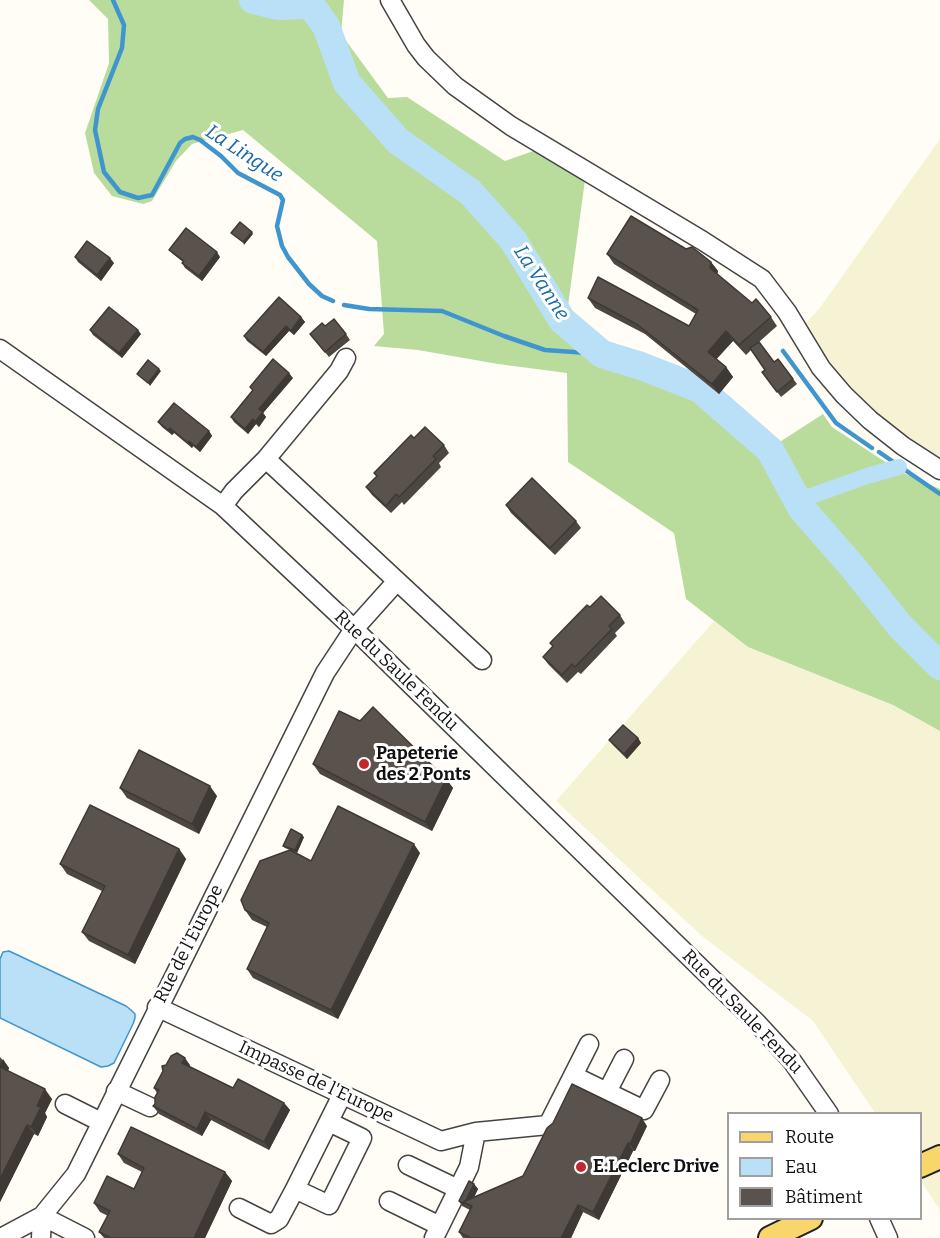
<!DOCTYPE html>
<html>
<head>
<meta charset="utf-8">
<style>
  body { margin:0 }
  #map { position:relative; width:940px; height:1238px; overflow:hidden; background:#fffdf5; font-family:Bitter,serif }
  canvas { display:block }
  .legend { position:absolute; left:727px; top:1112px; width:195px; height:108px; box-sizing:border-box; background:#fff; border:2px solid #a0a0a0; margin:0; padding:8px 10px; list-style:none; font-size:18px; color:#111 }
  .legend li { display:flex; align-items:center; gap:12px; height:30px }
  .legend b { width:30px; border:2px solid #a0a0a0 }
</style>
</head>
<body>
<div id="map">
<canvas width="940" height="1238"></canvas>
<ul class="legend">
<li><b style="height:8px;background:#f9d66b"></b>Route</li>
<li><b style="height:16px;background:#b9e0f7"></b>Eau</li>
<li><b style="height:16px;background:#5a524d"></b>Bâtiment</li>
</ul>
</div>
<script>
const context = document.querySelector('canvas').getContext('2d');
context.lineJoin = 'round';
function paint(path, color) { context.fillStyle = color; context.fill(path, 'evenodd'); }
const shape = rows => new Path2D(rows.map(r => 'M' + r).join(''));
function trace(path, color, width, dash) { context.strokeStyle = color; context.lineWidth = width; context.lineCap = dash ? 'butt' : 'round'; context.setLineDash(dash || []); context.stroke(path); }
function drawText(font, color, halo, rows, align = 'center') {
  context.font = font + ' Bitter,serif'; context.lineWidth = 6; context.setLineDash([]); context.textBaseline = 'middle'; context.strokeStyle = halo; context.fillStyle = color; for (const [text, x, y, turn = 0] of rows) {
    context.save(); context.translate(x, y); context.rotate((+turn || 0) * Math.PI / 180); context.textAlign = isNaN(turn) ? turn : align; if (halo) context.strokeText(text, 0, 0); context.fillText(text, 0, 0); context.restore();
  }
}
const farmland = shape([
  [940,139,940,460,869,409,812,339,805,324,819,309],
  [714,621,748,647,893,705,940,731,940,1210,921,1181,920,1114,875,1113,813,1021,702,936,556,801]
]);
const forest = shape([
  [89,0,344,0,341,34,388,98,407,97,505,161,536,150,585,180,567,313,605,346,704,385,775,445,823,414,832,427,899,471,940,489,940,731,893,705,748,647,686,599,674,533,568,462,567,373,498,364,418,350,374,346,384,334,377,241,243,130,192,144,176,161,152,201,143,204,112,196,94,173,85,133,109,63,108,19]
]);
const water = shape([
  [9,951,126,1006,131,1010,135,1014,135,1018,133,1024,114,1063,108,1066,101,1067,0,1018,0,959,3,952,9,951]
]);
const stream = shape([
  [113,0,124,25,122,48,98,109,95,130,104,172,120,192,138,198,152,195,180,143,185,139,193,137,200,140,221,156,238,173,280,195,283,200,277,226,282,246,288,257,309,284,322,296,333,301],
  [344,305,369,309,442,311,504,336,545,350,602,354],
  [783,351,836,423,872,448],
  [879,452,940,494]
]);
const canal = shape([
  [797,501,867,476,899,467]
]);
const river = shape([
  [253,0,278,6,306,5,313,8,326,26,347,83,398,141,470,192,513,240,562,320,602,354,641,366,700,389,770,450,802,509,852,566,900,626,940,666]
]);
const minor = shape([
  [390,0,416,45,426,58,455,86,511,126,703,241,762,279,787,312,821,368,844,395,870,420,903,446,940,470],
  [0,349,223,506,354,629,758,1024,792,1061,829,1114],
  [266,459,482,660],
  [223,506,234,491,266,459,339,371,346,358],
  [157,1007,441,1141,476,1132,548,1125,589,1044],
  [574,1076,644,1110,660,1080],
  [116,1091,150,1107],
  [607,1092,624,1059],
  [65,1104,101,1122],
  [329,1122,362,1138,329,1205,295,1189,342,1095],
  [408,1165,458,1189],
  [389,1201,440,1226],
  [239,1208,271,1224,279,1219,295,1189],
  [42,1216,85,1238],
  [879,1218,888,1238],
  [1,1238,42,1216,76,1174,325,673,354,629,397,581],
  [41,1238,42,1216],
  [434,1238,469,1167,476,1132]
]);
const major = shape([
  [920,1166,940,1157],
  [770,1238,811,1218]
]);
const wall = shape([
  [686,249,711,262,718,271,717,274,752,303,771,317,777,326,759,342,774,362,778,359,797,384,781,397,762,372,765,370,751,350,746,355,733,341,716,359,726,367,733,377,719,394,645,334,595,308,588,298,689,326,696,314,614,264,607,254],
  [169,250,220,257,202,281,185,268,182,263,183,262,173,254],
  [75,257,114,263,101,281,78,262],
  [301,317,305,322,294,335,289,331,266,356,247,341,244,336],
  [325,326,346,334,350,340,329,357,310,334],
  [90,330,141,334,122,358,93,335],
  [293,378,263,413,266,417,259,427,256,424,248,434,234,422,231,417,253,391,250,387],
  [158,422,209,431,212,436,200,452,193,446,192,448,174,433,172,435,162,427],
  [414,438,444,445,449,453,439,463,441,467,404,505,402,502,391,513,372,495,366,487,377,477,374,473],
  [506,505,576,521,581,528,555,555,511,513],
  [590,607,620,615,625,623,615,633,617,636,581,674,578,672,567,683,548,664,543,657,553,646,550,643],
  [638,738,641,743,627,759,613,745,609,740],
  [313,764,446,779,453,788,432,831,320,774],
  [120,788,217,796,199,834,127,798],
  [304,837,297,853,285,848,283,846],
  [179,849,186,859,135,964,89,941,82,932,102,891,67,874,60,864],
  [420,853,338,1019,253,978,247,969,267,927,252,920,245,910,311,861],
  [0,1057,9,1068,8,1071,52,1099,45,1113,47,1117,38,1136,34,1134,0,1202],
  [190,1065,190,1067,233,1088,284,1103,290,1110,269,1150,211,1120,202,1136,159,1114,153,1106,155,1104,157,1093,154,1088],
  [647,1126,635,1151,633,1151,599,1220,583,1212,571,1238,463,1238,459,1232,470,1210,462,1206,459,1201,474,1184,478,1189,474,1197],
  [118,1154,225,1172,232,1181,205,1238,104,1238,99,1232,108,1216,100,1212,94,1203,134,1189,142,1172,124,1163]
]);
const shadedWall = shape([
  [252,232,253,234,244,245,243,242],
  [217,252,220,257,202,281,199,276],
  [110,258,114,263,101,281,97,275],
  [711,262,718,271,716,278,710,268],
  [301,317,305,322,294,335,291,331],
  [286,326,289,331,266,356,263,352],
  [138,330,141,334,122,358,119,353],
  [726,331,733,341,714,362,708,352],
  [726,367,733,377,719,394,712,384],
  [159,369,161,371,150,386,148,383],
  [289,373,293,378,263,413,266,417,259,427,255,422,259,409],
  [253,419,256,424,248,434,245,429],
  [170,428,174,433,172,435,168,430],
  [209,431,212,436,200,452,196,447],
  [189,441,193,446,192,448,188,443],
  [638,738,641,743,627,759,624,754],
  [446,779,453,788,432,831,425,822],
  [210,786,217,796,199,834,192,824],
  [302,835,304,837,297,853,295,850],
  [414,844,420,853,338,1019,331,1010],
  [179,849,186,859,135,964,128,955],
  [185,1058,190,1065,188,1071,182,1063],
  [3,1059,9,1068,5,1076,0,1068,0,1064],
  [45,1089,52,1099,45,1113,47,1117,38,1136,31,1127,37,1106],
  [284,1103,290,1110,269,1150,264,1142],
  [205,1112,211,1120,202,1136,197,1129],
  [642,1118,647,1126,635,1151,630,1144],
  [27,1125,34,1134,0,1202,0,1179],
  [628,1143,633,1151,599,1220,593,1212],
  [225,1172,232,1181,205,1238,194,1238],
  [474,1184,478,1189,470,1205,465,1203],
  [578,1205,583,1212,571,1238,561,1238]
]);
const building = shape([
  [631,216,686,249,692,247,711,262,710,268,752,303,756,299,771,317,739,345,726,331,708,352,726,367,712,384,638,325,588,298,598,277,689,326,698,310,607,254,631,216],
  [240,222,252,232,243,242,231,233,240,222],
  [186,228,217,252,199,276,182,263,184,261,169,250,186,228],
  [87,241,110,258,97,275,75,257,87,241],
  [279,297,301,317,291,331,286,326,263,352,244,336,279,297],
  [109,307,138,330,119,353,90,330,109,307],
  [334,319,346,334,325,352,310,334,322,323,325,326,334,319],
  [759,342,774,362,778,359,793,379,777,392,762,372,765,370,750,348,759,342],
  [273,359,289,373,259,409,263,412,255,422,253,419,245,429,231,417,253,390,250,387,273,359],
  [148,360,159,369,148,383,137,374,148,360],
  [174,403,209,431,196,447,189,441,188,443,170,428,168,430,158,422,174,403],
  [425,427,444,445,433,456,436,459,399,497,396,494,386,506,366,487,377,476,374,473,411,435,414,438,425,427],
  [532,478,576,521,550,548,506,505,532,478],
  [601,596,620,615,609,626,612,629,575,667,572,664,562,675,543,657,553,646,550,643,587,605,590,607,601,596],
  [373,707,446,779,425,822,313,764,339,711,360,721,373,707],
  [623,725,638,738,624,754,609,740,623,725],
  [139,750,210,786,192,824,120,788,139,750],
  [90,805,179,849,128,955,82,932,105,886,60,864,90,805],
  [338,806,414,844,331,1010,247,969,269,923,245,910,241,900,260,861,290,850,311,861,338,806],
  [291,829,302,835,295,850,283,846,291,829],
  [177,1053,185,1058,182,1063,233,1088,238,1079,284,1103,264,1142,205,1112,197,1129,153,1106,155,1104,155,1097,159,1090,154,1088,163,1071,162,1066,166,1065,171,1056,177,1053],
  [0,1067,45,1089,37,1106,41,1107,31,1127,27,1125,0,1179,0,1067],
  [572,1084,642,1118,630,1144,628,1143,593,1212,578,1205,561,1238,471,1238,459,1232,472,1206,463,1202,523,1176,547,1128,553,1123,572,1084],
  [131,1127,225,1172,194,1238,111,1238,99,1232,110,1211,94,1203,107,1176,134,1189,144,1168,118,1154,131,1127],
  [469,1181,474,1184,466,1200,463,1202,464,1204,459,1201,469,1181]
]);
const markers = [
  [364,764,6,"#c4262e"],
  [581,1167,6,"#c4262e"]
];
const streetNames = [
  ["Rue du Saule Fendu",396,671,44],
  ["Rue de l'Europe",189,944,-63],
  ["Rue du Saule Fendu",742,1012,46],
  ["Impasse de l'Europe",316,1082,25]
];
const poiNames = [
  ["Papeterie",376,754],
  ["des 2 Ponts",376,775],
  ["E.Leclerc Drive",593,1167]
];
const waterNames = [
  ["La Lingue",244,154,33],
  ["La Vanne",541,283,57]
];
paint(farmland, '#f6f3d4');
paint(forest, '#b9dc9c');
paint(water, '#b9e0f7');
trace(water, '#3f96cf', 1.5);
trace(stream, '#3f96cf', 4.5);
trace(canal, '#b9e0f7', 16);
trace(river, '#b9e0f7', 28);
trace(minor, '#444', 21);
trace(major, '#222', 26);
trace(minor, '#fff', 18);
trace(major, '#f9d66b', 22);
paint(wall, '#4d4742');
paint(shadedWall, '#3f3936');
paint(building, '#5a524d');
trace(building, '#3f3936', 1.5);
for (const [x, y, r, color] of markers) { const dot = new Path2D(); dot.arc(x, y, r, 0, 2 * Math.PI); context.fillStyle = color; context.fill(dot); trace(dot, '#fff', 2); }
drawText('18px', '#111', '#fff', streetNames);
drawText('bold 18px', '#111', '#fff', poiNames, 'left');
drawText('italic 20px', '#1768a6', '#fff', waterNames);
</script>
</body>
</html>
